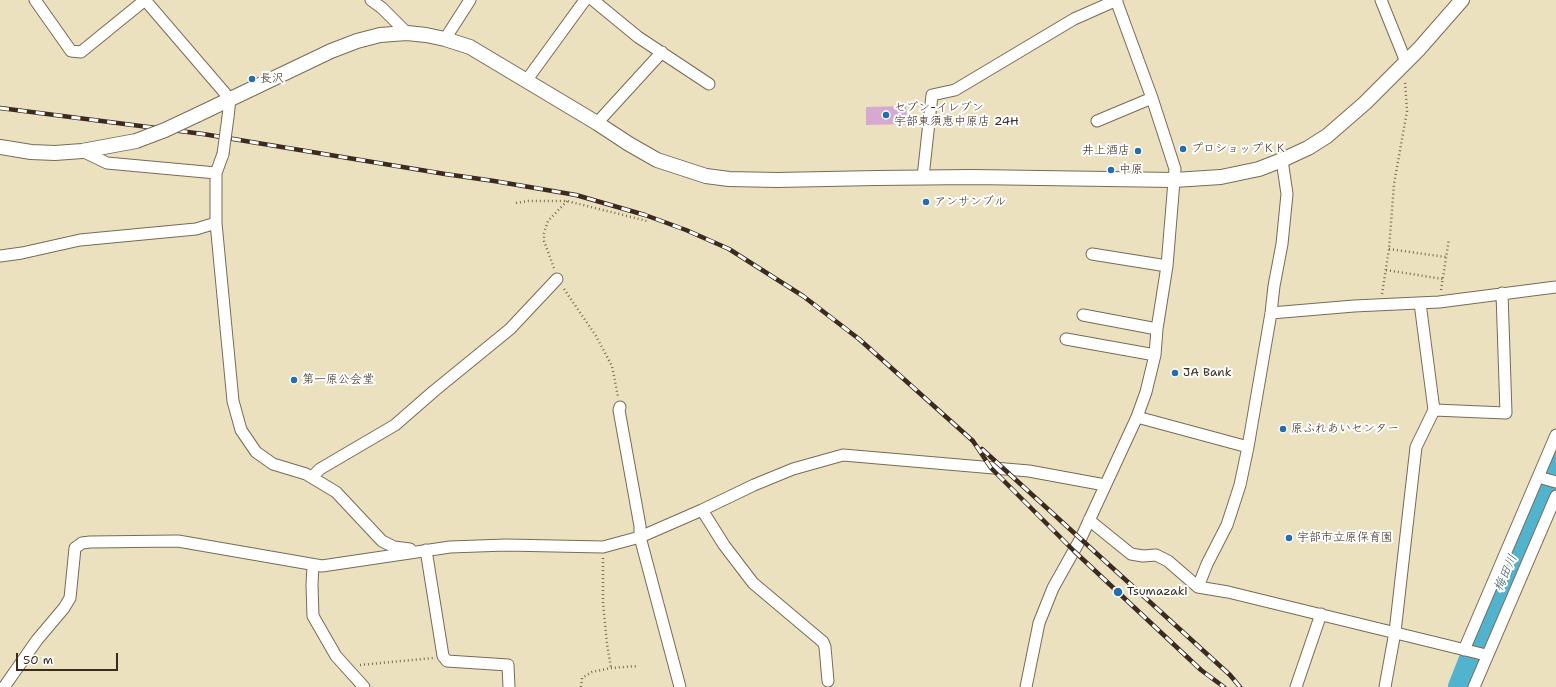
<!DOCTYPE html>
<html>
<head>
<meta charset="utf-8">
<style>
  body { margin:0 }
  #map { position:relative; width:1556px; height:687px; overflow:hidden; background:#ebe1bf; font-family:"Shantell Sans",sans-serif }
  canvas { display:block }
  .scale { position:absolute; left:16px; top:653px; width:102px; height:18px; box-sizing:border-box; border:2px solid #3b2a1e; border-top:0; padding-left:5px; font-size:12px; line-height:14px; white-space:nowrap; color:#3b2a1e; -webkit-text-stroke:3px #fff; paint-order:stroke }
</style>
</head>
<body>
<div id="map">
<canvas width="1556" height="687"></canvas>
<div class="scale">50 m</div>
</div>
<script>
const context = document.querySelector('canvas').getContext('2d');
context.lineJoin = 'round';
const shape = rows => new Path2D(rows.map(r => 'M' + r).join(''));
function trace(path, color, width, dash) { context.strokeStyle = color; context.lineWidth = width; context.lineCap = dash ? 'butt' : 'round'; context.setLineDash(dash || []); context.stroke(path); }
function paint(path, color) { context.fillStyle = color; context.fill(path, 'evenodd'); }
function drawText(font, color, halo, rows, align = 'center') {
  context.font = font + ' "Shantell Sans","Klee One",sans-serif'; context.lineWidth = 4; context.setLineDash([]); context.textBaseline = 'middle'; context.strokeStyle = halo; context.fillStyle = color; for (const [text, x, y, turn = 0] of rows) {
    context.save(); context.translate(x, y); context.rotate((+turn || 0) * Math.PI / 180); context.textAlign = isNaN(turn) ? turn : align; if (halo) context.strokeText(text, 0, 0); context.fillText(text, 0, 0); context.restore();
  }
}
const river = shape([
  [1460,687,1499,588,1556,460]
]);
const building = shape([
  [906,106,907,124,866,125,866,107]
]);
const path = shape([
  [516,203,528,201,567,201,647,221],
  [1389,249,1446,257],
  [554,268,544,241,544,233,548,221,567,201],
  [1386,270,1443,279],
  [564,289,596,336,612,366,618,397],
  [1441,290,1449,239],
  [1382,294,1389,249,1394,184,1407,111,1405,81],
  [603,558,603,603,607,644,611,668],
  [360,665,433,658],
  [581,687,582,678,592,672,611,668,638,666]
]);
const minor = shape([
  [35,0,71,51,81,52,145,0],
  [145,0,230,99,228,117],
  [371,0,382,8,407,33],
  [593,0,638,37,709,84],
  [1381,0,1406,62],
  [445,39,470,0],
  [526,81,585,0],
  [1097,121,1152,98],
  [597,123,662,52],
  [82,151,107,163,216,173],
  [223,154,216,173,216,223,233,401,241,430,256,452,273,464,306,474,336,492,382,541,394,547,410,549],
  [923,177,932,95,955,90,1074,19,1117,0],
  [1092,254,1167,266],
  [0,256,22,253,80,240,196,229,216,223],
  [1271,313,1354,306,1439,302,1556,287],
  [1083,315,1157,329],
  [1066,339,1155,355],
  [620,407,619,410,640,526,640,537,680,687],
  [1434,410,1506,413,1502,293],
  [1137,417,1248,447,1271,313,1274,286,1282,244,1287,194,1282,160],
  [312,477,320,469,395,425,434,391,510,329,557,279],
  [1538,477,1556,482],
  [702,510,724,545,753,583,823,642,825,647,828,681],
  [1089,520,1131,554,1143,556,1156,555,1168,561,1198,587,1228,592,1486,655],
  [426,550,443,656,447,661,508,665,509,687],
  [313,565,312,585,313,616,336,656,364,687],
  [1198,587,1207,564,1227,525,1240,485,1248,447],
  [1464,650,1556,435],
  [4,687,37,640,64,608,70,598,75,548,82,543,90,542,178,541,322,566,450,547,506,545,603,547,640,537,702,510,754,485,793,469,843,455,1029,471,1105,485],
  [1026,687,1039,623,1053,588,1081,538,1137,417,1146,392,1155,355,1157,329,1167,266,1175,169,1152,98,1116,0],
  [1296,687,1321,614],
  [1385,687,1395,632,1416,447,1434,410,1420,303],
  [1474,687,1556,496]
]);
const tertiary = shape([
  [197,115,331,51,357,41,380,35,407,33,426,35,445,39,470,47,597,123,629,144,657,160,706,176,729,179,777,180,876,178,973,177,1174,180,1221,177,1259,169,1282,160,1308,148,1327,136,1365,103,1419,49,1462,0],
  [0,147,31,152,55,153,82,151,136,141]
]);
const rail = shape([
  [0,108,203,134,445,174,494,181,576,195,645,215,686,230,729,249,803,296,859,339,973,441,991,468,1074,551,1201,670,1224,687],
  [982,449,1230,675,1240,687]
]);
const minorBridge = shape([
  [223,154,228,117]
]);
const tertiaryBridge = shape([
  [136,141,165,130,197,115]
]);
const markers = [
  [252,79,4,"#1f6fb2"],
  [886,115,4,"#1f6fb2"],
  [1183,149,4,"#1f6fb2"],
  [1138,151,4,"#1f6fb2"],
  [1111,170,4,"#1f6fb2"],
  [926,202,4,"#1f6fb2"],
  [1175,373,4,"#1f6fb2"],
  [294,380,4,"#1f6fb2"],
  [1283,429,4,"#1f6fb2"],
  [1289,538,4,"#1f6fb2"],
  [1118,592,5,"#1f6fb2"]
];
const poiNames = [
  ["長沢",260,79],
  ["セブン-イレブン",894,108],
  ["宇部東須恵中原店 24H",894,122],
  ["プロショップＫＫ",1191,149],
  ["井上酒店",1130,151,"right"],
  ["中原",1119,170],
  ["アンサンブル",934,202],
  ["JA Bank",1183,373],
  ["第一原公会堂",302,380],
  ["原ふれあいセンター",1291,429],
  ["宇部市立原保育園",1297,538],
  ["Tsumazaki",1127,592]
];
const waterNames = [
  ["梅田川",1506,573,-66]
];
trace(river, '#50b4cf', 24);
paint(building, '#d7a9d1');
trace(minor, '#796a56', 13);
trace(tertiary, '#796a56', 16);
trace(path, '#796a56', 2.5, [1, 3]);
trace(minor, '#fff', 11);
trace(tertiary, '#fff', 14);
trace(rail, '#3b2a1e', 4.5);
trace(rail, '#fff', 3, [9]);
trace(minorBridge, '#796a56', 13, []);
trace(tertiaryBridge, '#796a56', 16, []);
trace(minorBridge, '#fff', 11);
trace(tertiaryBridge, '#fff', 14);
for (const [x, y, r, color] of markers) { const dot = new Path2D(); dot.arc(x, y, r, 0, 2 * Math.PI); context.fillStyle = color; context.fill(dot); trace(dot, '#fff', 1.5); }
drawText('12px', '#3b2a1e', '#fff', poiNames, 'left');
drawText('italic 13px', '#436165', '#fff', waterNames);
</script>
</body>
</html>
